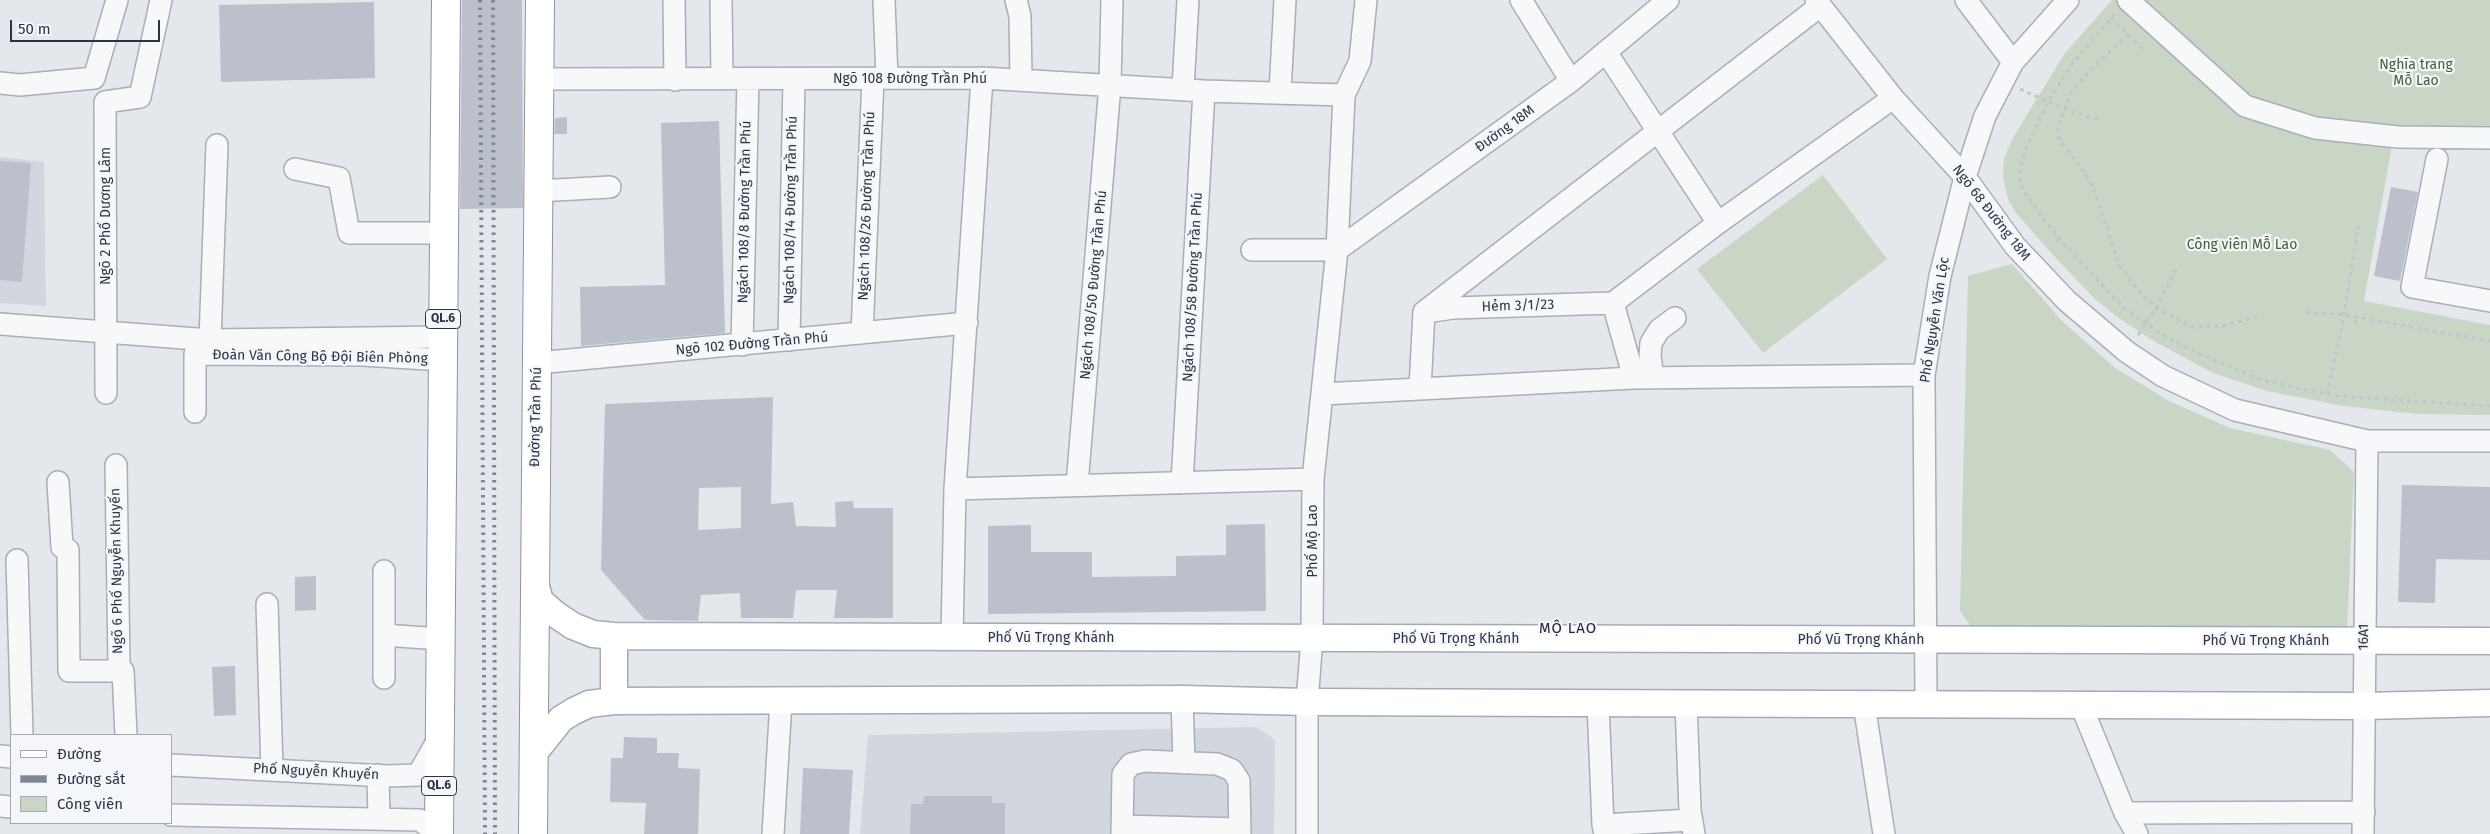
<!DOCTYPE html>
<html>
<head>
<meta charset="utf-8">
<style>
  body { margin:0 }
  #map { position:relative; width:2490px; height:834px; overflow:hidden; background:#e4e7ec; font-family:"Fira Sans",sans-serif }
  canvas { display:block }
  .legend { position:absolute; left:10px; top:734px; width:162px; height:90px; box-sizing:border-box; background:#f4f6f9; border:1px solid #a4a8b1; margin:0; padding:6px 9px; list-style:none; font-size:15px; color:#2b3445 }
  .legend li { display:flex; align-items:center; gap:10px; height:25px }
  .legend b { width:25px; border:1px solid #a4a8b1 }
  .scale { position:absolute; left:10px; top:20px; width:150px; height:22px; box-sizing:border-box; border:2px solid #2b3445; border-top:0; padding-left:6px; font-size:15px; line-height:18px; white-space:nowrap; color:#2b3445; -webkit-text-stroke:4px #f4f6f9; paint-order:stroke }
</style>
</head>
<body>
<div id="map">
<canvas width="2490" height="834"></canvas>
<ul class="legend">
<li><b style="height:6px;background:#fff"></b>Đường</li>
<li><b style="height:6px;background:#7d8696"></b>Đường sắt</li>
<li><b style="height:14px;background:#c9d6c5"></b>Công viên</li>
</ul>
<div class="scale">50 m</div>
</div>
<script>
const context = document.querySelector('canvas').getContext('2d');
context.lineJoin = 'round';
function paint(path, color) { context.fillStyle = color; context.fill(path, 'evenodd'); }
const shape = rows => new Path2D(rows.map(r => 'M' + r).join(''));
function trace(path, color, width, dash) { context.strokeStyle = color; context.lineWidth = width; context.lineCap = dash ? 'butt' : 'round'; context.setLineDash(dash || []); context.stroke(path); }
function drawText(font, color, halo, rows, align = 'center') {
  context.font = font + ' "Fira Sans",sans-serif'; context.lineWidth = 4.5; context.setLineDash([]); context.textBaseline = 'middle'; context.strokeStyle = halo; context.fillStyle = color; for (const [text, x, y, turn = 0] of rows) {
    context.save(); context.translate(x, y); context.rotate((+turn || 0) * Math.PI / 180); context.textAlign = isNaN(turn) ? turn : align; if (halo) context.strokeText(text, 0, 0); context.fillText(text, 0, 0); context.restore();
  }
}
const built = shape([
  [0,157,44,162,46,306,0,303],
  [1257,727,1275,740,1274,834,860,834,868,735]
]);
const green = shape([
  [2112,0,2490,0,2490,147,2392,145,2364,301,2490,325,2490,415,2418,414,2343,406,2267,391,2213,373,2152,340,2120,319,2095,299,2053,255,2016,213,2008,199,2003,177,2004,159,2012,139,2065,53],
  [1823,175,1887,259,1763,353,1697,269],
  [2012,264,2061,320,2115,368,2171,402,2230,428,2330,450,2354,472,2347,630,1972,628,1960,611,1968,276]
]);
const building = shape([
  [462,0,522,0,523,208,460,209],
  [374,2,375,78,221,82,219,5],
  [567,117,567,134,554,134,555,118],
  [719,121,725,333,581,346,580,287,665,285,661,123],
  [0,161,31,163,22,282,0,280],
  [2391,187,2418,192,2400,281,2374,276],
  [773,397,771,504,793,502,796,526,836,527,835,502,853,501,854,508,893,508,893,618,834,618,837,590,796,590,793,618,741,618,740,593,701,595,698,621,645,620,601,570,605,404],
  [741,487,741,528,698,530,699,488],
  [2402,485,2490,487,2490,560,2436,559,2435,603,2398,602],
  [1265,524,1266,611,988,614,988,526,1031,525,1031,552,1092,552,1092,577,1176,576,1176,556,1226,555,1226,525],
  [316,576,316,610,295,611,295,577],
  [235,666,236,715,214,716,212,667],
  [624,737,657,738,657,753,679,753,678,768,700,769,698,834,644,834,646,803,610,802,611,758,623,758],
  [803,768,853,770,849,834,800,834],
  [924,796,992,796,992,803,1005,803,1005,834,910,834,911,804,923,804]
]);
const path = shape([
  [2115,14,2072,64,2048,102,2025,151,2021,165,2020,183,2026,195,2059,239,2124,308,2166,337,2198,353,2259,379,2300,389,2338,396,2490,406],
  [2111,18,2145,51],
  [2128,34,2081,80,2071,93,2058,127,2058,137,2084,172,2094,189,2119,265,2141,294,2156,308,2193,327,2222,326,2257,317],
  [2020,89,2069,111,2101,120],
  [2306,312,2344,315,2490,341],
  [2355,324,2356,317],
  [2138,335,2156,308,2176,270],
  [2327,394,2344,315,2359,221]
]);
const minor = shape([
  [674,0,675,80],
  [721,0,722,79],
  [884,0,887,78],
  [1016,0,1020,16,1021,79],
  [1521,0,1571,81],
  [1816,0,1893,98,1965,177,2015,246,2067,301,2127,352,2163,376,2235,410,2367,441,2490,441],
  [1966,0,2013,62],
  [2128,0,2245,106,2315,128,2398,137,2490,138],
  [1606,52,1718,223],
  [539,79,982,78,1204,91,1344,95,1337,250,1313,479,1312,638,1307,702,1307,834],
  [0,83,20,85,94,78,117,0],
  [1183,88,1188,0],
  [1280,92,1285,0],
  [1344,95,1360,61,1366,0],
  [2437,159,2412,287,2490,301],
  [295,169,339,178,349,233,444,233],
  [538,191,610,187],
  [1252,250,1337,250],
  [1337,250,1571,81,1668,0],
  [1426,312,1453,308,1613,303],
  [0,324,210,340,443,337],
  [862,333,873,79],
  [210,340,217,145],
  [789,340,794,79],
  [742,345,748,79],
  [537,363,967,323],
  [1634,378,1613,303,1718,223,1893,98],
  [1653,378,1650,356,1651,343,1659,330,1675,318],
  [1420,388,1424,312,1820,6],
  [106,393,105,102,140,97,161,0],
  [1322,394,1634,378,1924,375],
  [195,412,195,354,363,355,443,360],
  [116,465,119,667,123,671,126,735],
  [58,482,62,547,68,550,69,671,123,671],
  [1182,483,1204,91],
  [1077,485,1110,85,1112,0],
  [955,489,1313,479],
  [17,560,22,735],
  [267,604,272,770],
  [384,635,440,639],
  [952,637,955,489,982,78],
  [384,678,384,571],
  [1182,699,1184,763],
  [1598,704,1603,825,1605,834],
  [1686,704,1690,810,1694,834],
  [1864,704,1884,834],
  [1926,704,1924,375,1940,276,1965,177,1985,116,2013,62,2068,0],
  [2081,705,2125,813,2137,834],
  [0,756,11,757],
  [171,765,387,776,418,775,439,738],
  [378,775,379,819],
  [0,806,11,807],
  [2125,813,2364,812],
  [171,815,420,820,437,834],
  [1603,825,1691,820],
  [1122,826,1239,829],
  [773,834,781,701],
  [1122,834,1123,774,1131,764,1145,761,1217,764,1232,770,1239,781,1240,834],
  [2363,834,2367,441]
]);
const major = shape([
  [535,583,540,601,555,614,573,626,593,634,614,636,2490,641],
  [614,701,614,636],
  [534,753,561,719,574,711,589,704,614,701,1182,699,1307,702,2364,706,2490,703]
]);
const highway = shape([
  [439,834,446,0],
  [533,834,540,0]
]);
const rail = shape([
  [480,0,485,834],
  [493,0,495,834]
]);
const shields = [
  [443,319,35],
  [439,786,35]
];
const shieldNames = [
  ["QL.6",443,319],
  ["QL.6",439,786]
];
const parkNames = [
  ["Nghĩa trang",2416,65],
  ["Mỗ Lao",2416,81],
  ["Công viên Mỗ Lao",2242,245]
];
const streetNames = [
  ["Ngõ 108 Đường Trần Phú",910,79],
  ["Đường 18M",1505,129,-36],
  ["Ngách 108/26 Đường Trần Phú",867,206,-88],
  ["Ngách 108/14 Đường Trần Phú",791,210,-89],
  ["Ngách 108/8 Đường Trần Phú",745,212,-89],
  ["Ngõ 68 Đường 18M",1991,213,52],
  ["Ngõ 2 Phố Dương Lâm",106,216,-90],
  ["Ngách 108/50 Đường Trần Phú",1094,285,-85],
  ["Ngách 108/58 Đường Trần Phú",1193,287,-87],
  ["Hẻm 3/1/23",1518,306,-2],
  ["Phố Nguyễn Văn Lộc",1935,320,-81],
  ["Ngõ 102 Đường Trần Phú",752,344,-5],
  ["Đoàn Văn Công Bộ Đội Biên Phòng",320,357,1],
  ["Đường Trần Phú",536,417,-89],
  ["Phố Mộ Lao",1313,541,-90],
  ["Ngõ 6 Phố Nguyễn Khuyến",117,571,-91],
  ["16A1",2364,637,-89],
  ["Phố Vũ Trọng Khánh",1051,638],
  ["Phố Vũ Trọng Khánh",1456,639],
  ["Phố Vũ Trọng Khánh",1861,640],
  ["Phố Vũ Trọng Khánh",2266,641],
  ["Phố Nguyễn Khuyến",316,772,3]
];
const neighbourhoodNames = [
  ["MỘ LAO",1568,629]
];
paint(built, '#d2d6de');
paint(green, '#c9d6c5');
paint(building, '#bbc0ca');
trace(minor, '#a9aeb7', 24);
trace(major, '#a3abb8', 29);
trace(highway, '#8b94a3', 30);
trace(path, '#c2c5cb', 3, [4, 4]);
trace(minor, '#f7f8fa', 21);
trace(major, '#fff', 26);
trace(highway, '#fff', 28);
trace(rail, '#7d8696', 4, [2.5, 5]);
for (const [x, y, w] of shields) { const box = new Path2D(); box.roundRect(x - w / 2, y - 9.5, w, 19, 4); context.fillStyle = '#f4f6f9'; context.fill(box); trace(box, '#2b3445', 1); }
drawText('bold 12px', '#2b3445', null, shieldNames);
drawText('14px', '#3f6138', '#f4f6f9', parkNames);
drawText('14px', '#2b3445', '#f4f6f9', streetNames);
context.letterSpacing = '1px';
drawText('15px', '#1d2536', '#f4f6f9', neighbourhoodNames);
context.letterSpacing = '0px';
</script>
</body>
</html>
